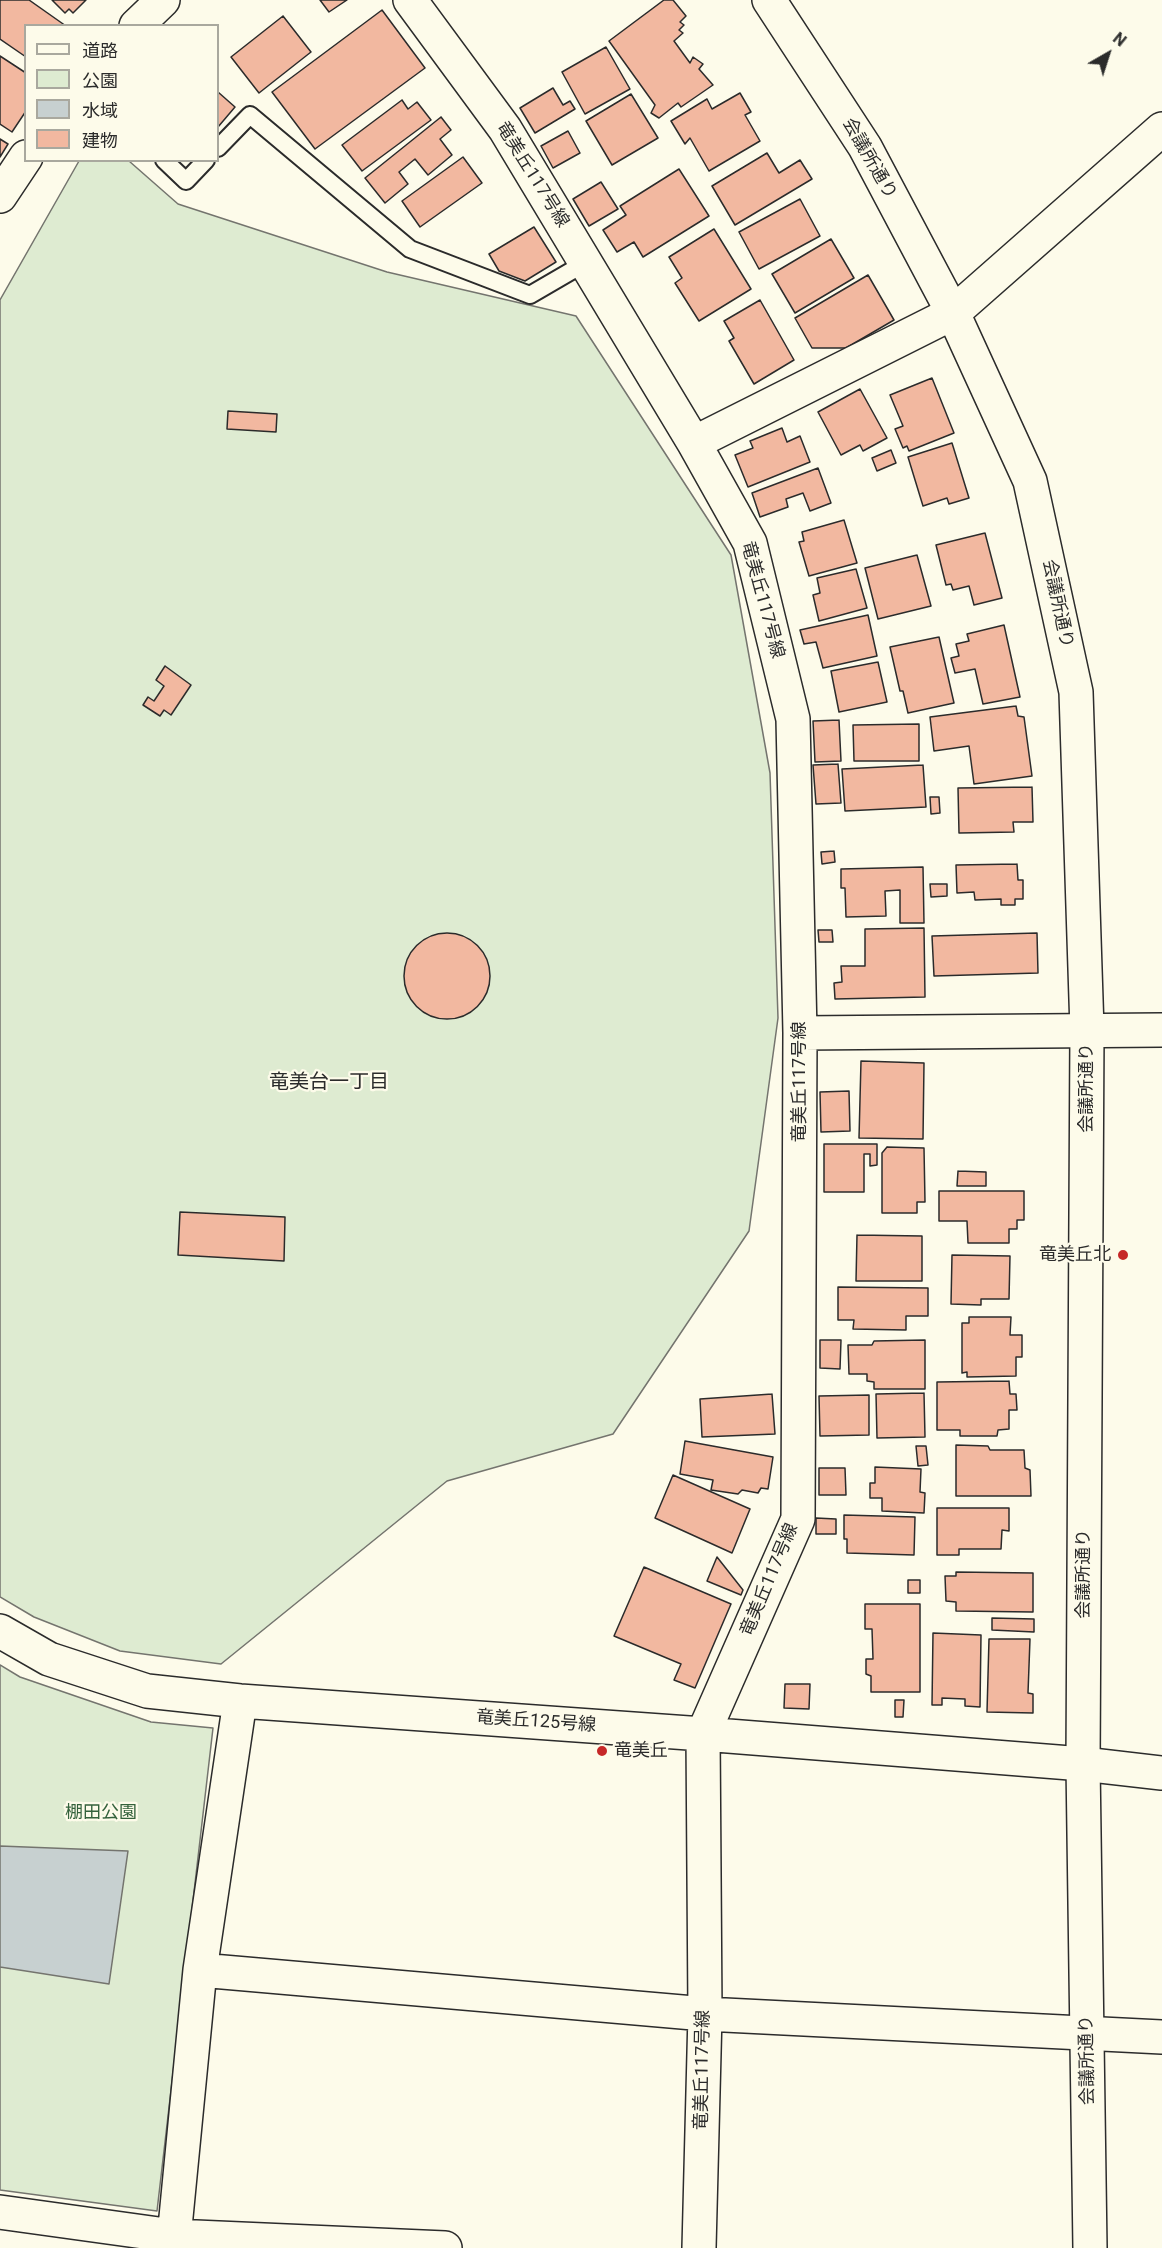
<!DOCTYPE html>
<html>
<head>
<meta charset="utf-8">
<style>
  body { margin:0 }
  #map { position:relative; width:1162px; height:2248px; overflow:hidden; background:#fdfbea; font-family:Roboto,"Noto Sans JP",sans-serif }
  canvas { display:block }
  .legend { position:absolute; left:24px; top:24px; width:195px; height:138px; box-sizing:border-box; background:#fdfbea; border:2px solid #a9a89e; margin:0; padding:8px 10px; list-style:none; font-size:18px; color:#2b2b2b }
  .legend li { display:flex; align-items:center; gap:12px; height:30px }
  .legend b { width:30px; border:2px solid #a9a89e }
  .north { position:absolute; left:1078px; top:24px; width:60px; height:60px; -webkit-text-stroke:4px #fdfbea; paint-order:stroke; rotate:39deg; font-size:16px; font-weight:700; line-height:24px; text-align:center; color:#2b2b2b }
  .north::after { content:''; display:block; margin:auto; width:21px; height:27px; background:#2b2b2b; clip-path:polygon(50% 0,100% 100%,50% 72%,0 100%) }
</style>
</head>
<body>
<div id="map">
<canvas width="1162" height="2248"></canvas>
<ul class="legend">
<li><b style="height:8px;background:#fdfbea"></b>道路</li>
<li><b style="height:16px;background:#deebd1"></b>公園</li>
<li><b style="height:16px;background:#c7d0d0"></b>水域</li>
<li><b style="height:16px;background:#f2b8a0"></b>建物</li>
</ul>
<div class="north">N</div>
</div>
<script>
const context = document.querySelector('canvas').getContext('2d');
context.lineJoin = 'round';
function paint(path, color) { context.fillStyle = color; context.fill(path, 'evenodd'); }
const shape = rows => new Path2D(rows.map(r => 'M' + r).join(''));
function trace(path, color, width, dash) { context.strokeStyle = color; context.lineWidth = width; context.lineCap = dash ? 'butt' : 'round'; context.setLineDash(dash || []); context.stroke(path); }
function drawText(font, color, halo, rows, align = 'center') {
  context.font = font + ' Roboto,"Noto Sans JP",sans-serif'; context.lineWidth = 4.5; context.setLineDash([]); context.textBaseline = 'middle'; context.strokeStyle = halo; context.fillStyle = color; for (const [text, x, y, turn = 0] of rows) {
    context.save(); context.translate(x, y); context.rotate((+turn || 0) * Math.PI / 180); context.textAlign = isNaN(turn) ? turn : align; if (halo) context.strokeText(text, 0, 0); context.fillText(text, 0, 0); context.restore();
  }
}
const green = shape([
  [79,161,129,161,178,204,387,272,576,316,731,555,770,773,778,1018,749,1231,613,1434,447,1481,221,1664,120,1651,34,1617,0,1597,0,300,79,161],
  [0,1665,20,1677,151,1722,213,1728,157,2211,0,2190,0,1665]
]);
const water = shape([
  [0,1846,128,1851,109,1984,0,1967,0,1846]
]);
const building = shape([
  [0,0,29,0,66,26,26,26,26,57,0,39,0,0],
  [52,0,86,0,73,13,69,9,65,13,52,0],
  [320,0,347,0,329,12,320,0],
  [664,0,673,0,686,16,680,22,684,25,679,30,683,33,674,41,690,63,693,57,703,64,699,69,713,85,681,107,678,103,659,118,651,113,655,105,609,41,664,0],
  [382,10,425,68,315,149,272,92,382,10],
  [283,16,311,52,259,93,231,57,283,16],
  [606,47,630,89,585,114,562,72,606,47],
  [0,56,26,73,26,111,12,132,0,124,0,56],
  [553,88,563,105,570,101,575,109,535,133,520,108,553,88],
  [218,92,235,107,218,127,218,92],
  [740,93,751,112,745,115,760,141,709,171,690,138,685,144,671,121,707,99,712,109,740,93],
  [631,94,658,138,612,165,586,121,631,94],
  [402,100,408,109,417,102,431,120,362,171,342,145,402,100],
  [441,117,451,130,440,139,452,155,428,175,415,159,399,172,408,184,385,203,365,178,441,117],
  [568,131,580,153,553,168,541,146,568,131],
  [0,139,8,144,0,157,0,139],
  [767,153,779,173,800,160,812,179,735,225,712,186,767,153],
  [463,157,482,183,420,227,402,201,463,157],
  [679,169,709,216,643,257,634,242,617,252,603,230,626,215,620,206,679,169],
  [601,182,618,209,589,226,573,199,601,182],
  [800,199,820,236,759,269,739,232,800,199],
  [534,227,556,262,525,281,499,271,489,254,534,227],
  [714,229,751,289,699,321,675,283,682,278,669,257,714,229],
  [831,239,854,278,795,313,772,274,831,239],
  [868,275,894,320,846,348,812,348,795,318,868,275],
  [760,300,794,360,754,384,729,341,734,338,724,321,760,300],
  [932,378,954,433,909,451,907,446,903,448,895,429,903,426,890,395,932,378],
  [860,389,887,438,863,451,860,445,841,455,818,412,860,389],
  [228,411,277,414,276,432,227,429,228,411],
  [782,428,787,442,800,436,810,462,748,487,735,455,753,448,750,441,782,428],
  [952,443,969,498,949,504,947,498,923,506,908,457,952,443],
  [891,450,896,463,877,471,872,458,891,450],
  [818,468,831,503,810,511,803,493,786,499,788,507,760,517,752,493,818,468],
  [844,520,857,563,809,576,799,542,804,541,802,532,844,520],
  [985,533,1002,598,974,605,969,586,953,590,951,584,946,585,936,545,985,533],
  [917,555,931,606,878,619,865,568,917,555],
  [856,569,867,608,819,621,813,595,820,593,817,578,856,569],
  [868,615,877,656,823,668,816,642,804,644,800,630,868,615],
  [1004,625,1020,697,983,704,975,669,955,673,951,658,959,656,956,644,969,641,967,634,1004,625],
  [939,637,954,703,908,713,903,691,900,691,890,647,939,637],
  [878,662,887,702,839,712,831,671,878,662],
  [165,666,191,685,171,715,164,710,160,716,143,705,148,697,154,701,164,686,156,680,165,666],
  [1016,706,1018,716,1024,717,1032,776,974,784,969,746,934,751,930,717,1016,706],
  [839,720,841,761,815,762,813,721,839,720],
  [919,724,919,761,854,761,853,725,919,724],
  [838,764,841,803,816,804,813,765,838,764],
  [923,765,926,807,845,811,842,769,923,765],
  [1032,787,1033,822,1013,822,1014,832,959,833,958,788,1032,787],
  [930,797,939,797,940,813,931,814,930,797],
  [834,851,835,862,822,864,821,852,834,851],
  [1017,864,1018,880,1023,880,1023,899,1015,899,1015,905,1001,905,1001,899,975,900,974,892,957,893,956,865,1017,864],
  [923,867,924,923,900,923,900,890,885,891,886,916,846,917,845,888,841,888,841,869,923,867],
  [930,884,947,884,947,896,931,897,930,884],
  [924,928,925,997,835,999,834,983,842,982,841,966,865,966,865,929,924,928],
  [818,930,832,930,833,942,819,942,818,930],
  [1037,933,1038,973,934,976,932,936,1037,933],
  '404 976a43 43 0 1 1 86 0a43 43 0 1 1-86 0Z',
  [861,1061,924,1063,923,1139,859,1138,861,1061],
  [849,1091,850,1131,821,1132,820,1092,849,1091],
  [824,1144,877,1144,877,1165,870,1166,870,1154,864,1154,864,1192,824,1192,824,1144],
  [887,1147,924,1148,925,1202,917,1202,917,1213,882,1213,882,1153,887,1147],
  [958,1171,986,1172,986,1186,957,1186,958,1171],
  [939,1191,1024,1191,1024,1220,1017,1220,1017,1229,1009,1229,1009,1243,968,1243,967,1221,939,1221,939,1191],
  [180,1212,285,1217,284,1261,178,1255,180,1212],
  [857,1235,922,1236,922,1281,856,1281,857,1235],
  [952,1255,1010,1256,1009,1299,981,1299,981,1305,951,1304,952,1255],
  [838,1287,928,1288,928,1316,906,1316,906,1330,853,1329,854,1320,838,1320,838,1287],
  [969,1317,1011,1317,1010,1335,1022,1335,1022,1357,1016,1357,1016,1376,967,1377,967,1372,962,1373,962,1323,969,1323,969,1317],
  [820,1340,841,1340,840,1369,820,1368,820,1340],
  [925,1340,925,1389,874,1389,874,1382,867,1381,867,1374,849,1374,848,1345,872,1345,874,1341,925,1340],
  [1009,1381,1010,1394,1016,1394,1017,1410,1009,1410,1009,1429,998,1430,997,1436,960,1436,960,1430,937,1430,937,1382,1009,1381],
  [924,1393,925,1437,877,1438,876,1394,924,1393],
  [772,1394,775,1434,702,1437,700,1399,772,1394],
  [869,1395,869,1435,820,1436,819,1396,869,1395],
  [685,1441,773,1457,768,1489,761,1488,758,1493,742,1490,738,1494,711,1490,713,1480,680,1474,685,1441],
  [956,1445,988,1446,990,1450,1024,1450,1025,1468,1030,1470,1031,1496,956,1496,956,1445],
  [916,1446,926,1446,928,1465,918,1466,916,1446],
  [875,1467,921,1469,920,1492,925,1493,924,1513,882,1511,882,1498,870,1498,870,1483,875,1483,875,1467],
  [819,1468,845,1468,846,1495,819,1495,819,1468],
  [673,1475,750,1509,732,1553,655,1518,673,1475],
  [937,1508,1009,1508,1009,1531,1002,1530,1001,1549,959,1549,959,1555,937,1555,937,1508],
  [844,1515,915,1517,914,1555,847,1553,847,1539,844,1539,844,1515],
  [816,1518,836,1519,836,1534,816,1534,816,1518],
  [717,1557,743,1590,741,1595,707,1581,717,1557],
  [644,1567,731,1604,695,1688,674,1680,681,1664,614,1636,644,1567],
  [956,1572,1033,1573,1033,1612,956,1611,956,1602,946,1601,945,1576,956,1576,956,1572],
  [908,1580,920,1580,920,1593,908,1593,908,1580],
  [865,1604,920,1604,920,1692,871,1692,871,1676,866,1674,866,1659,873,1659,872,1629,865,1629,865,1604],
  [992,1618,1034,1619,1034,1632,992,1630,992,1618],
  [933,1633,981,1635,980,1707,965,1706,965,1699,942,1698,942,1705,932,1705,933,1633],
  [989,1639,1030,1639,1028,1693,1033,1694,1033,1713,987,1712,989,1639],
  [785,1684,810,1684,809,1709,784,1708,785,1684],
  [895,1700,904,1700,903,1717,895,1717,895,1700]
]);
const service = shape([
  [218,148,250,115,410,249,530,295,585,263],
  [164,160,186,181,206,160]
]);
const minor = shape([
  [410,0,505,129,694,443,750,543,793,719,800,1033,798,1519,703,1734,705,2014,699,2248],
  [136,26,163,0],
  [0,196,26,157],
  [694,443,953,313,1162,129],
  [800,1033,1162,1030],
  [0,1631,49,1659,147,1691,240,1701,703,1734,1083,1764,1162,1773],
  [200,1970,705,2014,1162,2037],
  [0,2212,173,2236,445,2248],
  [173,2248,200,1970,240,1701]
]);
const tertiary = shape([
  [769,0,865,147,953,313,1030,481,1076,692,1087,1030,1083,1764,1090,2248]
]);
const markers = [
  [1123,1255,6,"#c62828"],
  [602,1751,6,"#c62828"]
];
const streetNames = [
  ["会議所通り",869,159,60],
  ["竜美丘117号線",532,175,58],
  ["竜美丘117号線",762,600,75],
  ["会議所通り",1057,604,78],
  ["竜美丘117号線",800,1082,-90],
  ["会議所通り",1087,1088,-90],
  ["会議所通り",1084,1574,-90],
  ["竜美丘117号線",770,1580,-67],
  ["竜美丘125号線",536,1722,4],
  ["会議所通り",1088,2060,-91],
  ["竜美丘117号線",703,2070,-89]
];
const poiNames = [
  ["竜美丘北",1111,1255],
  ["竜美丘",614,1751,"left"]
];
const parkNames = [
  ["棚田公園",101,1813]
];
const neighbourhoodNames = [
  ["竜美台一丁目",329,1083]
];
paint(green, '#deebd1');
trace(green, '#74746e', 1.5);
paint(water, '#c7d0d0');
trace(water, '#74746e', 1.5);
paint(building, '#f2b8a0');
trace(building, '#2b2b2b', 1.5);
trace(service, '#2b2b2b', 20);
trace(minor, '#2b2b2b', 36);
trace(tertiary, '#2b2b2b', 36);
trace(service, '#fdfbea', 16);
trace(minor, '#fdfbea', 33);
trace(tertiary, '#fdfbea', 33);
for (const [x, y, r, color] of markers) { const dot = new Path2D(); dot.arc(x, y, r, 0, 2 * Math.PI); context.fillStyle = color; context.fill(dot); trace(dot, '#fdfbea', 2); }
drawText('18px', '#2b2b2b', '#fdfbea', streetNames);
drawText('18px', '#2b2b2b', '#fdfbea', poiNames, 'right');
drawText('18px', '#34623c', '#fdfbea', parkNames);
drawText('20px', '#2b2b2b', '#fdfbea', neighbourhoodNames);
</script>
</body>
</html>
